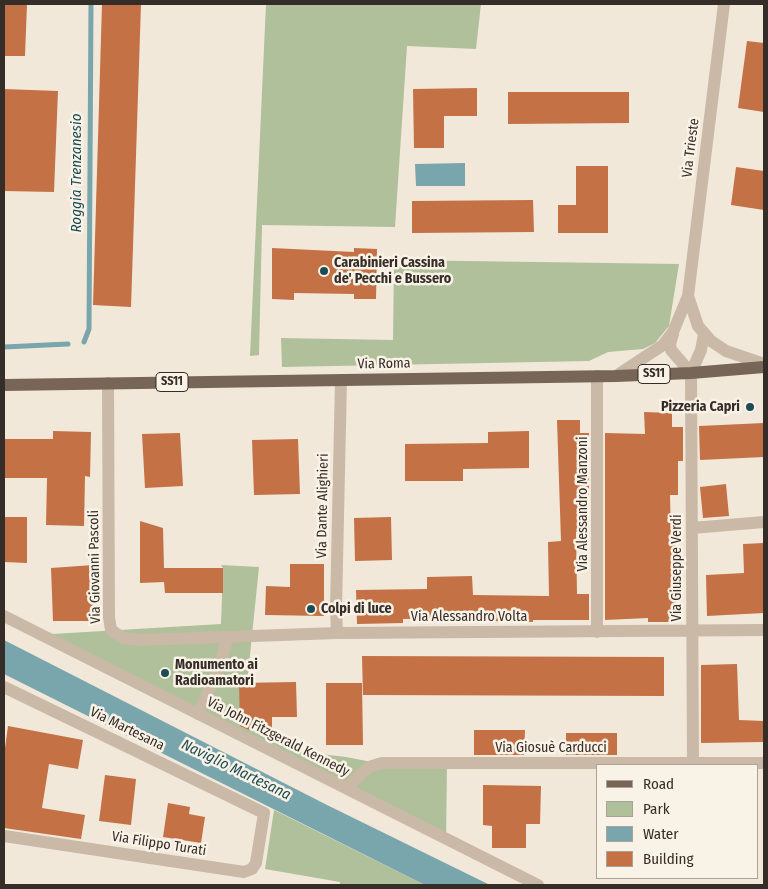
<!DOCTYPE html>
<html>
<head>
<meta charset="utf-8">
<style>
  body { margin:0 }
  #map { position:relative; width:768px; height:889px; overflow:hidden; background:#f1e8da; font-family:"Fira Sans Condensed",sans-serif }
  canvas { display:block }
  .frame { position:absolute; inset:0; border:5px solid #352d27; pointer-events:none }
  .legend { position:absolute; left:596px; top:764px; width:162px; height:115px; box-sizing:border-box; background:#f9f2e6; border:1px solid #aba39a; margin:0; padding:6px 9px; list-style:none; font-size:15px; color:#352d27 }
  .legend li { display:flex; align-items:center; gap:10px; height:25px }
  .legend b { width:25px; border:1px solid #aba39a }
</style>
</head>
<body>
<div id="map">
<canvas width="768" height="889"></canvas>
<div class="frame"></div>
<ul class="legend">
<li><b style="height:6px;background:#776658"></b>Road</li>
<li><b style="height:14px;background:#afc09a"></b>Park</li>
<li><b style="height:14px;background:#79a6ad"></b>Water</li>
<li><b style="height:14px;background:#c47145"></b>Building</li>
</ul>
</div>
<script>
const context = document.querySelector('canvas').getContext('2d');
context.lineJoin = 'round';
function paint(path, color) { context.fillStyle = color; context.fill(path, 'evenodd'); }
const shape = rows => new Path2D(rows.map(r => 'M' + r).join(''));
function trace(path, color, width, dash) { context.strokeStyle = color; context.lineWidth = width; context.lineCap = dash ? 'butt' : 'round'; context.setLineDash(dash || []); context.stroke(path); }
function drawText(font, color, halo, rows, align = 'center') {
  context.font = font + ' "Fira Sans Condensed",sans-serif'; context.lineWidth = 5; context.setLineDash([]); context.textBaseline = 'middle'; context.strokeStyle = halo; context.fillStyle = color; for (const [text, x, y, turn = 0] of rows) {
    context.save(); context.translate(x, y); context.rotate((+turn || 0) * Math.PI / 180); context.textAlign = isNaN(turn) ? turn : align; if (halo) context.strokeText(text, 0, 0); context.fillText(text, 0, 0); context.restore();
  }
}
const green = shape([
  [266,4,481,4,476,49,407,46,395,227,262,225,259,355,250,356],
  [394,260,679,264,669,326,655,343,643,349,608,352,589,361,282,367,281,338,393,340],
  [221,565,259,567,243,723,295,751,346,757,377,763,447,763,446,843,35,635,221,624,223,568],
  [274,810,425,885,340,885,340,882,265,869]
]);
const water = shape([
  [465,163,465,186,416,186,415,164],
  [4,640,325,804,490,885,425,885,4,674]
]);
const stream = shape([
  [84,342,89,329,91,4],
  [4,347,68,344]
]);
const building = shape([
  [4,4,27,4,25,56,4,56],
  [102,4,141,4,131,307,93,305],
  [747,41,764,43,764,112,738,108],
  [477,88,477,116,444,116,444,148,414,148,413,89],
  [4,89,58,91,54,192,4,191],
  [508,92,629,92,629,123,508,124],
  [576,166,608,166,608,233,558,233,558,205,576,205],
  [736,167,764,171,764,210,731,205],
  [533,200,534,232,412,233,412,201],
  [272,248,354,252,354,248,377,249,376,299,354,299,354,294,294,293,294,300,272,299],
  [644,412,672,413,672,427,683,427,683,461,678,461,678,495,670,495,671,538,675,538,676,622,648,622,648,618,605,620,605,433,645,434],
  [557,420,580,420,580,433,589,433,589,532,576,532,577,594,589,594,589,620,533,620,533,622,492,621,492,617,403,619,403,623,357,624,356,590,427,589,427,577,472,576,473,595,549,596,548,542,561,541],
  [764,423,764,457,700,460,699,426],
  [53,431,91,432,90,477,85,476,84,526,46,525,47,478,4,478,4,439,53,439],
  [529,431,529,468,463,469,463,481,405,481,405,444,488,443,488,432],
  [180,433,183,486,145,488,142,434],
  [298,439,300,494,254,495,252,440],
  [726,484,729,516,703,518,700,487],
  [4,517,27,517,27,563,4,562],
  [391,517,392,560,355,561,354,518],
  [140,521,163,528,164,568,223,568,223,593,165,593,164,582,140,583],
  [764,543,764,613,707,616,706,575,744,573,743,544],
  [290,564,324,564,324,616,265,615,266,586,290,587],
  [93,565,94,621,53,621,51,568],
  [362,656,664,657,664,696,363,695],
  [737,664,739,720,764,721,764,742,701,743,701,665],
  [296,682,297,717,272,717,272,730,249,730,240,726,239,683],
  [326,683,362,683,363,745,326,745],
  [8,726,83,740,78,769,49,764,42,808,85,815,81,839,4,828,4,755],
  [474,730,525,730,524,755,474,755],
  [566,733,617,733,617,755,566,755],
  [105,775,136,779,131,825,99,821],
  [483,785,541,786,540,824,526,824,526,848,492,848,492,826,483,825],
  [168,803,190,807,189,814,205,817,201,843,163,837]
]);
const street = shape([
  [688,296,698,326,711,341,726,351,764,364],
  [673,334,670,344,671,350,691,373],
  [597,376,597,632],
  [616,376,663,345,673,332,688,296,724,4],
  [108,383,109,617,111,630,123,638,140,640,337,633,764,630],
  [692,528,764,522],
  [4,616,538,885],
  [337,633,336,608,341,380],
  [4,687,264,813,256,863,252,869,244,872,4,836],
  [198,714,217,673,228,637],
  [693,763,691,373,701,350,704,334],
  [346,788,369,767,382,763,764,763]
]);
const primary = shape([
  [4,385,616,376,691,373,764,367]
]);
const markers = [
  [324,271,5,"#1d4c55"],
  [750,407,5,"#1d4c55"],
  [311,609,5,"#1d4c55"],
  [165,673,5,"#1d4c55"]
];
const shields = [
  [654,374,32],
  [172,382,32]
];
const shieldNames = [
  ["SS11",654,374],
  ["SS11",172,382]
];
const streetNames = [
  ["Via Trieste",691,148,-83],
  ["Via Roma",384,364,-1],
  ["Via Alessandro Manzoni",583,504,-90],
  ["Via Dante Alighieri",323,506,-89],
  ["Via Giovanni Pascoli",95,567,-91],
  ["Via Giuseppe Verdi",677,568,-90],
  ["Via Alessandro Volta",469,617],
  ["Via Martesana",127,729,26],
  ["Via John Fitzgerald Kennedy",278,737,27],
  ["Via Giosuè Carducci",551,748],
  ["Via Filippo Turati",159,844,9]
];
const poiNames = [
  ["Carabinieri Cassina",334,263],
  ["de' Pecchi e Bussero",334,279],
  ["Pizzeria Capri",740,407,"right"],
  ["Colpi di luce",321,609],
  ["Monumento ai",175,665],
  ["Radioamatori",175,681]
];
const waterNames = [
  ["Roggia Trenzanesio",77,173,-90],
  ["Naviglio Martesana",236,770,26]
];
paint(green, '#afc09a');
paint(water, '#79a6ad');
trace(stream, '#79a6ad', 5);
paint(building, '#c47145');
trace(street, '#c9b9a6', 12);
trace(primary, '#776658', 12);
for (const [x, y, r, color] of markers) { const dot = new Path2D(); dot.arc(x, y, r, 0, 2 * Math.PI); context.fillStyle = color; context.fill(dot); trace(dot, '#f9f2e6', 2); }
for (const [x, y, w] of shields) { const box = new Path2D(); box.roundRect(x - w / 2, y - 9.5, w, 19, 4); context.fillStyle = '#f9f2e6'; context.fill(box); trace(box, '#352d27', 1); }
drawText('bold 12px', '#352d27', null, shieldNames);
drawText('14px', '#352d27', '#f9f2e6', streetNames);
drawText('bold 14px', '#352d27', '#f9f2e6', poiNames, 'left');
drawText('italic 15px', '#1d4c55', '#f9f2e6', waterNames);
</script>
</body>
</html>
